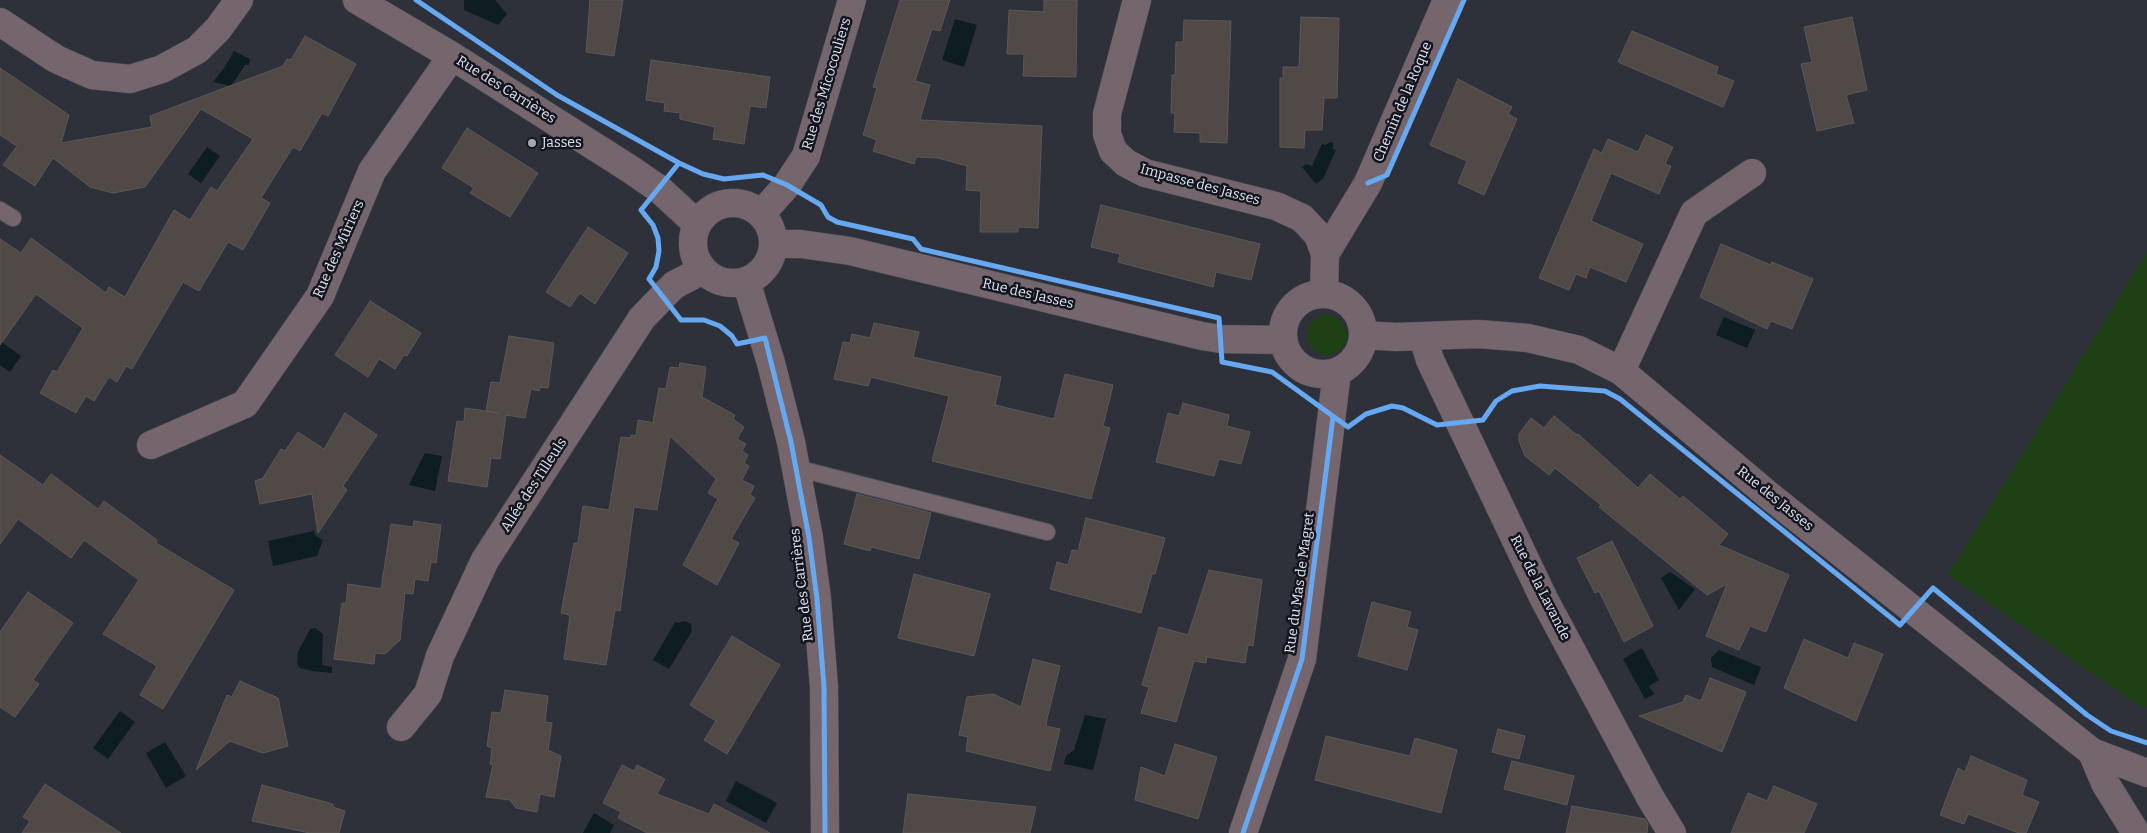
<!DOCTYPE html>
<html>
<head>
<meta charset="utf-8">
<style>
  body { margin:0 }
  canvas { display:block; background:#2e303a }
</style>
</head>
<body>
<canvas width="2147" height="833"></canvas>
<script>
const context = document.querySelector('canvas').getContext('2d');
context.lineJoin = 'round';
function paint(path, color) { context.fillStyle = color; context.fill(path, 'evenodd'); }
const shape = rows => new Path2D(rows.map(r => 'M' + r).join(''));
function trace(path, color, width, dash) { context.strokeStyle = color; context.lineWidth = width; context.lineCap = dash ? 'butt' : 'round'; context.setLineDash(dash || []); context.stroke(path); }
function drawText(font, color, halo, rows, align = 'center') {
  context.font = font + ' Bitter,serif'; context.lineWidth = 5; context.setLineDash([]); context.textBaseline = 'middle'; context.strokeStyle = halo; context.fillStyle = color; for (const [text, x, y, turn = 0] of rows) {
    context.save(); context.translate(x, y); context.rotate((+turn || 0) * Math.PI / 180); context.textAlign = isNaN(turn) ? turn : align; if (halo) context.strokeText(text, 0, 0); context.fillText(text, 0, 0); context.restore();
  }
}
const green = shape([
  [2147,252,2147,707,2140,706,1948,575],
  '1307 335a20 20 0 1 1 40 0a20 20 0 1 1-40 0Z'
]);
const water = shape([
  [464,0,495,0,507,14,498,25,464,10],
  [955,19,977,25,964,67,942,60],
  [234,51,250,59,249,65,245,65,231,86,213,82,224,68],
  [1331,142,1333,143,1333,149,1336,150,1323,179,1316,184,1302,167,1306,164,1312,166,1322,144,1325,145],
  [207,147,220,156,201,183,188,174],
  [1724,317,1755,330,1747,348,1716,335],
  [0,341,21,356,10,372,0,365],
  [425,453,442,456,435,491,409,485],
  [314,531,315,535,323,540,317,556,273,566,268,541],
  [1670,572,1695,589,1679,610,1661,578],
  [685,621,691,624,692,631,669,669,653,660,675,622,678,623],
  [315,628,323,634,322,665,332,667,332,673,312,671,300,668,297,664,298,652,310,629],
  [1642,648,1659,680,1649,686,1654,694,1645,699,1623,659],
  [1719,650,1761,667,1754,685,1712,667,1711,658],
  [120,711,135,722,108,759,93,748],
  [1085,715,1106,719,1093,770,1064,764,1066,756,1074,750],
  [165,742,186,776,166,788,146,753],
  [736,781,777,803,766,823,726,801],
  [594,813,614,825,610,833,583,833]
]);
const building = shape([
  [590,0,623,0,614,56,586,52,590,0],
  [900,0,950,0,940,31,932,29,915,81,930,85,920,120,1042,126,1038,228,1018,227,1018,232,980,232,981,191,966,190,967,166,938,158,916,157,914,164,873,151,877,140,863,135,877,88,873,87,900,0],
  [1044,0,1077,0,1076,77,1023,76,1024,54,1007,54,1009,10,1044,12,1044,0],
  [1301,17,1339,18,1337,98,1324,98,1322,130,1305,130,1304,148,1280,147,1280,78,1283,78,1283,67,1299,67,1301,17],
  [1852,17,1867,90,1846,95,1854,123,1817,131,1801,64,1812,62,1804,27,1852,17],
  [1184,20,1231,21,1227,143,1200,142,1200,133,1174,132,1175,113,1171,113,1172,75,1175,75,1176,42,1183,42,1184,20],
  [1632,31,1718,67,1716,74,1734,81,1723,107,1618,62,1632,31],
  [305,36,356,64,328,116,322,113,300,151,293,147,261,198,270,203,243,250,228,242,199,291,183,282,132,369,126,366,117,382,109,377,94,401,86,396,76,413,40,393,53,370,57,372,83,328,36,294,0,345,0,239,21,253,31,238,106,293,109,287,125,297,174,210,190,220,211,187,217,191,253,139,201,109,145,187,113,193,90,187,53,158,35,186,3,165,17,146,0,135,0,68,69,115,61,143,152,127,150,116,283,66,287,59,291,60,305,36],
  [651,60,770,77,766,108,750,106,744,144,713,139,715,127,680,119,680,113,664,111,665,103,646,100,651,60],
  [1458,79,1512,107,1508,114,1517,119,1484,195,1458,183,1467,161,1430,145,1458,79],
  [467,128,538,173,510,217,470,193,474,188,442,168,467,128],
  [1646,135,1673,147,1665,164,1671,166,1659,194,1611,173,1591,221,1643,244,1626,282,1590,267,1586,278,1576,274,1569,290,1539,278,1594,149,1602,153,1608,139,1638,152,1646,135],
  [1101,205,1260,244,1251,280,1216,272,1213,287,1118,262,1120,254,1091,247,1101,205],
  [588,227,628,253,595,304,580,293,570,307,546,292,588,227],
  [1721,244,1771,265,1772,262,1813,279,1792,329,1771,321,1767,329,1700,297,1721,244],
  [370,301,421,333,407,356,404,355,395,369,379,359,368,377,335,355,370,301],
  [874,323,919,332,913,357,1001,377,995,405,1054,419,1065,374,1113,385,1103,426,1110,428,1091,499,932,461,949,396,871,377,868,386,834,379,843,342,850,343,852,334,870,338,874,323],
  [509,336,554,343,548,388,540,387,539,391,531,389,525,418,506,415,500,459,491,458,487,487,448,481,457,421,464,422,465,408,499,413,486,411,491,382,500,383,509,336],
  [680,363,706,367,702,397,735,415,733,419,744,427,737,439,746,444,742,451,748,455,744,463,749,466,742,480,754,486,750,495,755,498,731,539,739,543,717,585,683,565,718,499,708,493,716,479,670,436,657,510,634,507,620,611,615,610,606,665,564,659,570,615,561,613,574,543,578,543,583,506,609,510,621,437,631,438,631,435,636,436,638,420,655,423,653,421,659,388,666,389,670,367,679,368,680,363],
  [1183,403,1229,415,1227,426,1250,432,1241,464,1219,459,1214,476,1156,462,1168,413,1179,416,1183,403],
  [345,413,377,435,343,486,347,490,318,533,312,494,260,504,255,481,263,478,281,449,285,451,298,432,324,449,345,413],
  [1554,416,1577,435,1578,434,1638,488,1650,474,1680,499,1683,496,1728,534,1719,545,1789,575,1766,632,1750,626,1739,650,1706,636,1727,584,1707,595,1599,507,1601,505,1555,468,1549,475,1525,456,1519,441,1519,434,1531,418,1544,428,1554,416],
  [0,455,43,485,51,474,98,509,104,501,157,540,156,543,234,590,163,709,140,695,157,666,103,634,139,580,84,540,71,558,18,519,0,544,0,455],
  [857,494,931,513,919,559,871,547,870,551,844,544,857,494],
  [1086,518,1165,538,1155,574,1152,574,1141,613,1050,589,1057,562,1068,565,1072,550,1078,551,1086,518],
  [414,521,441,525,436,563,431,562,428,581,415,579,413,594,405,593,400,640,385,654,375,653,374,664,334,659,342,603,346,603,348,584,381,589,391,524,413,527,414,521],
  [1612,541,1653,626,1624,642,1599,591,1595,593,1577,558,1612,541],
  [1209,570,1262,580,1253,646,1248,645,1245,663,1207,657,1206,663,1194,661,1176,722,1141,713,1149,687,1142,685,1159,627,1188,635,1209,570],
  [914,574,990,594,974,656,898,638,914,574],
  [28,592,73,623,33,680,39,684,15,717,0,707,0,632,28,592],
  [1372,602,1411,612,1407,627,1418,630,1407,670,1358,656,1372,602],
  [732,636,780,665,727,754,704,740,716,721,690,705,732,636],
  [1804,639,1848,658,1854,643,1883,654,1856,721,1784,688,1804,639],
  [1033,659,1060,666,1047,719,1046,726,1060,729,1050,771,966,751,968,737,959,735,967,697,993,694,1021,707,1033,659],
  [1710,678,1746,692,1722,752,1639,716,1683,702,1686,695,1701,701,1710,678],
  [240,681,278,698,288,746,263,753,230,741,196,770,227,695,232,697,240,681],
  [505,690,548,696,545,722,552,723,548,750,561,756,554,797,540,794,537,812,516,808,510,800,486,797,493,765,490,764,492,748,487,746,492,712,501,713,505,690],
  [1498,729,1525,736,1519,759,1492,752,1498,729],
  [1326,736,1410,756,1415,738,1457,750,1441,813,1315,780,1326,736],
  [1175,744,1217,757,1198,819,1135,800,1141,767,1165,776,1175,744],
  [1971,756,2027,780,2022,795,2039,802,2026,833,2019,833,1968,814,1964,824,1940,815,1958,768,1965,772,1971,756],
  [1512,761,1574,776,1567,805,1504,789,1512,761],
  [622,765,634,771,637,765,665,779,657,794,709,814,714,804,770,833,647,833,618,818,621,812,603,803,622,765],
  [45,784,121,833,22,833,30,821,23,817,45,784],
  [262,785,333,804,333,807,345,811,339,833,310,833,252,821,262,785],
  [1774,786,1817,804,1804,833,1731,833,1748,793,1767,801,1774,786],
  [908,794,1036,807,1030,833,903,833,908,794],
  [1572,806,1645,819,1648,824,1647,833,1566,833,1572,806]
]);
const service = shape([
  [0,210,13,218],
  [796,468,1047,532]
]);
const minor = shape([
  [357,0,452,56,630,169,659,189,697,224],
  [1137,0,1107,114,1107,134,1113,151,1126,163,1145,173,1276,206,1302,218,1318,235,1325,254,1324,294],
  [0,22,56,59,92,75,130,79,162,69,197,50,218,29,239,0],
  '693 243a40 40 0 1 1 80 0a40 40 0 1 1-80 0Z',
  [761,214,787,185,806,156,852,0],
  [774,244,801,244,850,251,1202,336,1221,339,1283,340],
  [1325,254,1368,183,1447,0],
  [746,281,771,363,791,442,809,538,817,599,824,687,825,833],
  '1283 334a40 40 0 1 1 80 0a40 40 0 1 1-80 0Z',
  [1363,335,1396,337,1478,334,1528,338,1579,350,1621,371,1772,498,2092,752,2147,773],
  [1423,337,1430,360,1544,599,1650,797,1672,833],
  [1621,371,1694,213,1752,173],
  [151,445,245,404,320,296,372,171,452,56],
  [401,727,428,694,440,656,485,560,642,318,674,285,703,270],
  [2092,752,2105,783,2136,833],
  [1243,833,1302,659,1337,372]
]);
const cycleway = shape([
  [416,0,557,95,679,163,703,174,724,179,763,175,787,185,821,205,828,217,837,222,913,239,921,249,1219,318,1222,362,1272,372,1348,427,1366,414,1392,406,1403,408,1437,425,1483,420,1496,401,1512,391,1540,386,1605,391,1620,399,1900,625,1933,588,2087,715,2111,731,2147,743],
  [679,163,641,210,653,225,658,238,659,251,656,267,649,279,681,320,704,320,720,326,732,336,737,344,765,338,791,442,809,538,817,599,824,687,825,833],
  [1368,183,1387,175,1464,0],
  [1243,833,1302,659,1333,417]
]);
const markers = [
  [532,143,5,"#a4a6b2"]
];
const streetNames = [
  ["Rue des Micocouliers",827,84,-73],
  ["Rue des Carrières",506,90,32],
  ["Chemin de la Roque",1403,102,-67],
  ["Impasse des Jasses",1200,185,15],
  ["Rue des Mûriers",339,249,-66],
  ["Rue des Jasses",1028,294,13],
  ["Allée des Tilleuls",534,485,-57],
  ["Rue des Jasses",1775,499,39],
  ["Rue du Mas de Magret",1300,583,-82],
  ["Rue des Carrières",802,585,-97],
  ["Rue de la Lavande",1540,588,63]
];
const poiNames = [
  ["Jasses",542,143]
];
paint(green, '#1e4015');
paint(water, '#0e1d21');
paint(building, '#504945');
trace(building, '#5b5859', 1);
trace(service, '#4c4e57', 18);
trace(minor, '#4c4e57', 29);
trace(service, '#74666c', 16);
trace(minor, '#74666c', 28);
trace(cycleway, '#66a8f1', 5);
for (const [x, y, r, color] of markers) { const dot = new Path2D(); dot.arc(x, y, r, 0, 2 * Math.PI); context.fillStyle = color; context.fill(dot); trace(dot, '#13151e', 2); }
drawText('14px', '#e3e6f3', '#13151e', streetNames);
drawText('14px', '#e3e6f3', '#13151e', poiNames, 'left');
</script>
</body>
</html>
